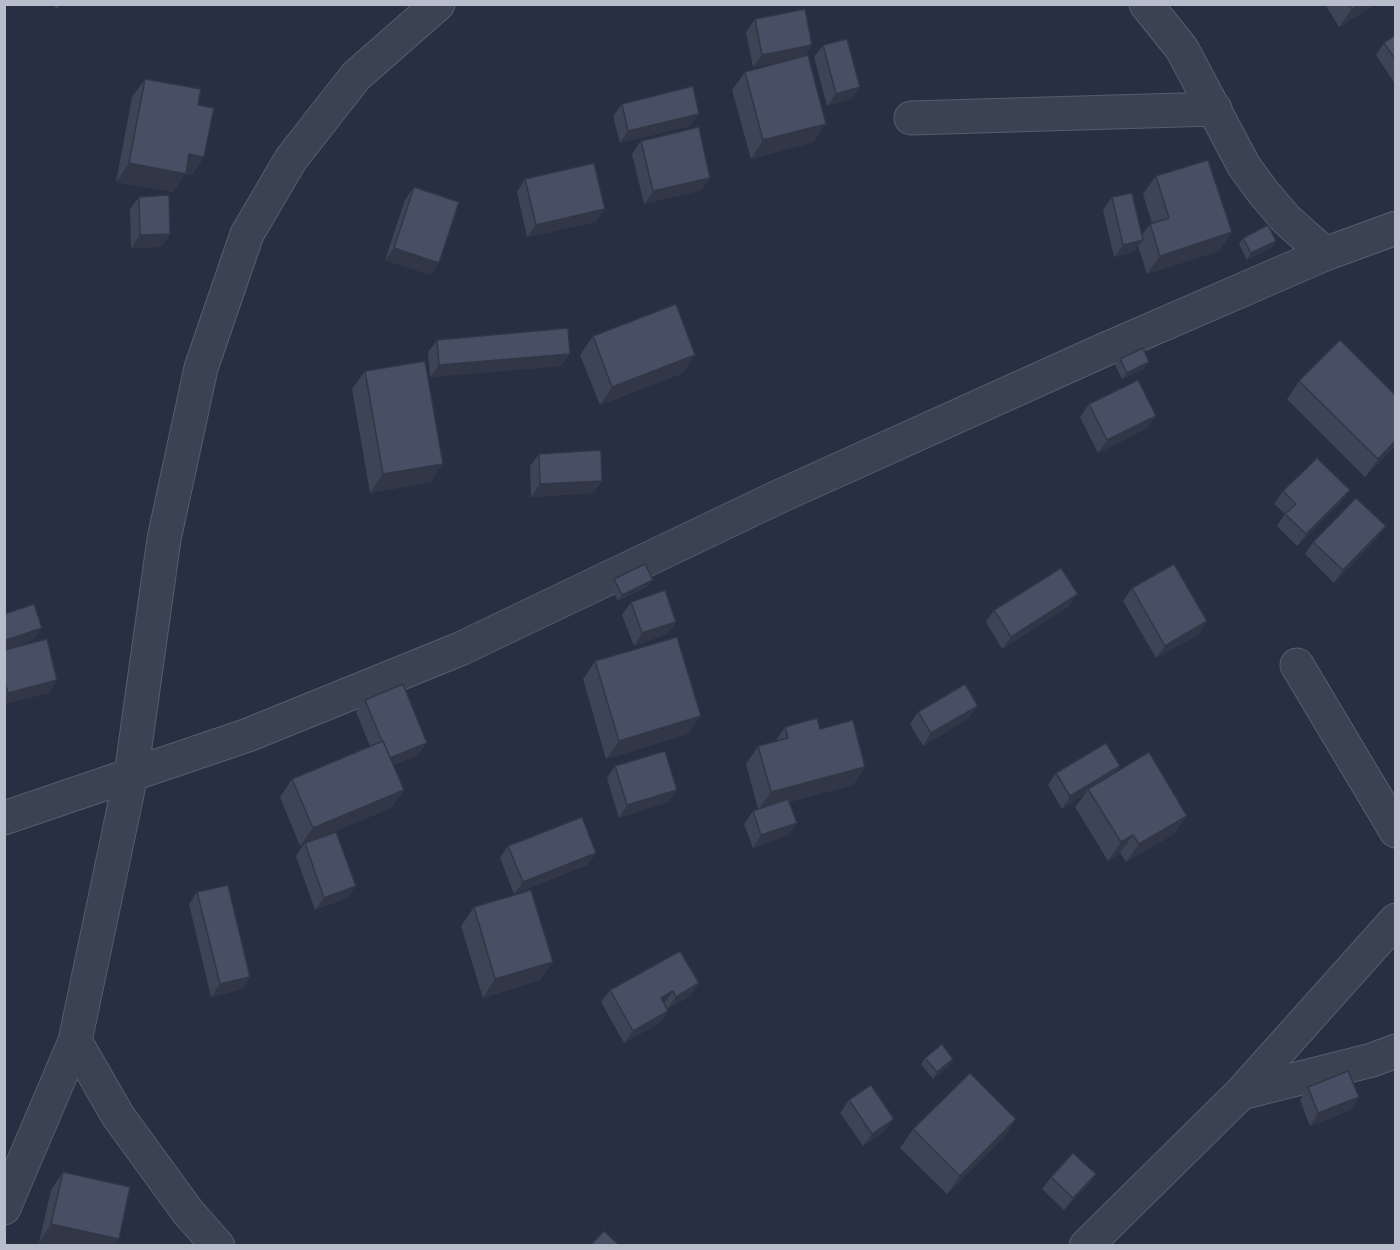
<!DOCTYPE html>
<html>
<head>
<meta charset="utf-8">
<style>
  body { margin:0 }
  #map { position:relative; width:1400px; height:1250px; overflow:hidden; background:#272f42; font-family:Quicksand,sans-serif }
  canvas { display:block }
  .frame { position:absolute; inset:0; border:6px solid #b8bdcc; pointer-events:none }
</style>
</head>
<body>
<div id="map">
<canvas width="1400" height="1250"></canvas>
<div class="frame"></div>
</div>
<script>
const context = document.querySelector('canvas').getContext('2d');
context.lineJoin = 'round';
const shape = rows => new Path2D(rows.map(r => 'M' + r).join(''));
function trace(path, color, width, dash) { context.strokeStyle = color; context.lineWidth = width; context.lineCap = dash ? 'butt' : 'round'; context.setLineDash(dash || []); context.stroke(path); }
function paint(path, color) { context.fillStyle = color; context.fill(path, 'evenodd'); }
const minor = shape([
  [1146,4,1182,49,1244,166,1263,192,1286,219,1325,254],
  [911,118,1215,109],
  [1297,665,1396,831],
  [4,818,248,735,460,649,778,497,1106,349,1325,254,1396,228],
  [75,1041,118,1116,188,1212,218,1246],
  [1241,1093,1372,1060,1396,1051],
  [4,1208,75,1041,131,775,164,539,201,368,247,234,291,159,356,76,438,4],
  [1086,1246,1241,1093,1396,920]
]);
const wall = shape([
  [51,4,60,4,57,9],
  [1325,4,1376,4,1339,27],
  [755,19,812,45,804,56,813,142,751,159,732,90,745,72,785,61,753,67,746,32],
  [1395,35,1395,84,1376,55,1384,43],
  [823,45,860,87,851,99,827,106,814,57],
  [145,79,198,105,204,157,192,175,185,174,173,192,116,182,132,97],
  [622,104,699,114,690,126,620,143,613,116],
  [641,141,702,190,644,204,632,154],
  [1156,176,1232,232,1219,251,1147,274,1138,246,1134,252,1114,257,1103,210,1112,197,1142,235,1150,224,1152,223,1143,194],
  [525,179,596,222,527,237,517,192],
  [414,187,431,275,385,260,405,200],
  [139,197,170,234,161,247,131,248,130,209],
  [1243,238,1276,241,1272,247,1247,260,1239,244],
  [593,336,683,373,600,405,580,355],
  [437,340,561,366,430,377,428,352],
  [1120,359,1144,369,1122,379,1115,365],
  [365,371,431,482,370,493,352,389],
  [1299,381,1395,446,1365,477,1287,399],
  [1089,404,1147,428,1098,453,1080,417],
  [539,454,602,481,593,493,531,497,530,466],
  [1283,491,1341,502,1297,546,1277,526,1285,514,1274,504],
  [1377,538,1334,583,1305,554,1313,542],
  [614,579,648,586,618,601,610,585],
  [1132,588,1207,621,1199,634,1156,658,1123,601],
  [631,602,676,622,667,634,634,646,622,615],
  [1069,606,1002,649,986,622,994,610],
  [4,614,42,628,33,640,8,649,57,680,49,693,4,704],
  [595,661,688,734,606,759,583,679],
  [365,700,418,755,393,765,404,790,391,808,321,837,347,898,315,910,296,856,304,844,300,846,280,797,292,779,370,746,356,712],
  [918,712,969,718,923,746,910,724],
  [785,727,820,729,865,767,853,785,789,802,797,823,788,835,753,848,744,824,753,811,758,809,746,764,758,746,775,742],
  [615,766,677,790,668,802,619,818,607,778],
  [1120,766,1116,772,1187,816,1174,834,1126,862,1120,853,1108,861,1075,807,1084,795,1062,809,1048,785,1056,773],
  [508,846,596,853,587,865,514,894,500,858],
  [197,892,250,977,242,989,211,997,189,904],
  [474,907,553,962,540,980,483,998,461,926],
  [699,983,690,996,667,1009,668,1011,659,1023,624,1043,601,1002,610,990],
  [925,1058,953,1059,949,1066,933,1079,921,1064],
  [1308,1087,1351,1110,1310,1126,1300,1100],
  [849,1100,885,1131,863,1146,840,1113],
  [1016,1119,1004,1137,947,1194,900,1148,913,1129],
  [63,1172,130,1187,39,1243,51,1190],
  [1096,1174,1087,1186,1064,1210,1042,1189,1051,1177]
]);
const shadedWall = shape([
  [1359,4,1376,4,1339,27,1352,9],
  [812,45,803,57,753,67,762,55],
  [860,87,851,99,827,106,836,94],
  [699,114,690,126,620,143,628,131],
  [826,124,813,142,751,159,763,140],
  [189,154,204,157,192,175,185,174,173,192,116,182,129,163],
  [710,178,702,190,644,204,653,191],
  [605,209,596,222,527,237,536,225],
  [1232,232,1219,251,1147,274,1160,256],
  [170,234,161,247,131,248,140,235],
  [1143,240,1134,252,1114,257,1123,245],
  [1276,241,1272,247,1247,260,1251,253],
  [394,248,439,263,431,275,385,260],
  [570,354,561,366,430,377,439,365],
  [695,355,683,373,600,405,612,387],
  [1149,362,1144,369,1122,379,1127,373],
  [1156,416,1147,428,1098,453,1107,440],
  [1395,441,1395,446,1365,477,1378,459],
  [443,464,431,482,370,493,383,474],
  [602,481,593,493,531,497,540,484],
  [1350,490,1341,502,1297,546,1306,534],
  [1386,526,1377,538,1334,583,1343,570],
  [653,580,648,586,618,601,622,595],
  [1078,594,1069,606,1002,649,1011,637],
  [1207,621,1199,634,1156,658,1165,646],
  [676,622,667,634,634,646,642,633],
  [42,628,33,640,4,650,4,643,6,640],
  [57,680,49,693,4,704,4,698,8,693],
  [978,706,969,718,923,746,931,733],
  [701,716,688,734,606,759,619,741],
  [427,743,418,755,380,771,389,758],
  [1120,766,1112,778,1088,789,1084,795,1062,809,1070,796],
  [865,767,853,785,758,810,771,792],
  [404,790,391,808,300,846,313,828],
  [677,790,668,802,619,818,627,805],
  [1187,816,1174,834,1126,862,1139,844],
  [797,823,788,835,753,848,761,835],
  [1133,835,1120,853,1108,861,1121,842],
  [596,853,587,865,514,894,523,882],
  [356,886,347,898,315,910,324,898],
  [553,962,540,980,483,998,495,979],
  [250,977,242,989,211,997,220,984],
  [699,983,690,996,667,1009,676,997],
  [673,991,664,1004,661,998],
  [668,1011,659,1023,624,1043,633,1031],
  [953,1059,949,1066,933,1079,937,1072],
  [1359,1097,1351,1110,1310,1126,1318,1113],
  [894,1119,885,1131,863,1146,872,1134],
  [1016,1119,1004,1137,947,1194,960,1176],
  [1096,1174,1087,1186,1064,1210,1073,1198],
  [51,1224,119,1239,114,1245,52,1245,39,1243]
]);
const building = shape([
  [1349,4,1359,4,1352,9,1349,4],
  [805,9,812,45,762,55,755,19,805,9],
  [1395,35,1395,59,1384,43,1395,35],
  [847,39,860,87,836,94,823,45,847,39],
  [808,55,826,124,763,140,745,72,808,55],
  [145,79,201,89,198,105,214,108,204,157,189,154,186,174,129,163,145,79],
  [693,86,699,114,628,131,622,104,693,86],
  [699,127,710,178,653,191,641,141,699,127],
  [1208,160,1232,232,1160,256,1150,224,1169,218,1156,176,1208,160],
  [594,163,605,209,536,225,525,179,594,163],
  [414,187,459,202,439,263,394,248,414,187],
  [1132,193,1143,240,1123,245,1112,197,1132,193],
  [169,195,170,234,140,235,139,197,169,195],
  [1268,225,1276,241,1251,253,1243,238,1268,225],
  [676,304,695,355,612,387,593,336,676,304],
  [568,328,570,354,439,365,437,340,568,328],
  [1340,340,1395,395,1395,441,1378,459,1299,381,1340,340],
  [1143,348,1149,362,1127,373,1120,359,1143,348],
  [425,361,443,464,383,474,365,371,425,361],
  [1138,380,1156,416,1107,440,1089,404,1138,380],
  [601,450,602,481,540,484,539,454,601,450],
  [1317,458,1350,490,1306,534,1285,514,1296,504,1283,491,1317,458],
  [1356,498,1386,526,1343,570,1313,542,1356,498],
  [645,564,653,580,622,595,614,579,645,564],
  [1174,564,1207,621,1165,646,1132,588,1174,564],
  [1061,568,1078,594,1011,637,994,610,1061,568],
  [665,590,676,622,642,633,631,602,665,590],
  [34,604,42,628,6,640,4,636,4,614,34,604],
  [677,637,701,716,619,741,595,661,677,637],
  [47,639,57,680,8,693,4,680,4,650,47,639],
  [403,684,427,743,390,758,383,741,382,741,365,700,403,684],
  [965,684,978,706,931,733,918,712,965,684],
  [817,718,820,729,853,720,865,767,771,792,758,746,788,738,785,727,817,718],
  [383,741,404,790,313,828,292,779,383,741],
  [1106,743,1120,766,1070,796,1056,773,1106,743],
  [665,751,677,790,627,805,615,766,665,751],
  [1149,752,1187,816,1139,844,1133,835,1121,842,1088,789,1149,752],
  [788,799,797,823,761,835,753,811,788,799],
  [582,817,596,853,523,882,508,846,582,817],
  [336,832,356,886,324,898,305,843,336,832],
  [228,885,250,977,220,984,197,892,228,885],
  [531,890,553,962,495,979,474,907,531,890],
  [680,951,699,983,676,997,673,991,661,998,668,1011,633,1031,610,990,680,951],
  [942,1044,953,1059,937,1072,925,1058,942,1044],
  [1348,1071,1359,1097,1318,1113,1308,1087,1348,1071],
  [970,1073,1016,1119,960,1176,913,1129,970,1073],
  [871,1085,894,1119,872,1134,849,1100,871,1085],
  [1073,1153,1096,1174,1073,1198,1051,1177,1073,1153],
  [63,1172,130,1187,119,1239,51,1224,63,1172],
  [604,1231,619,1245,591,1245,604,1231]
]);
trace(minor, '#565d6c', 35);
trace(minor, '#3b4252', 33);
paint(wall, '#3c4456');
paint(shadedWall, '#313746');
paint(building, '#464f64');
trace(building, '#313746', 1.5);
</script>
</body>
</html>
